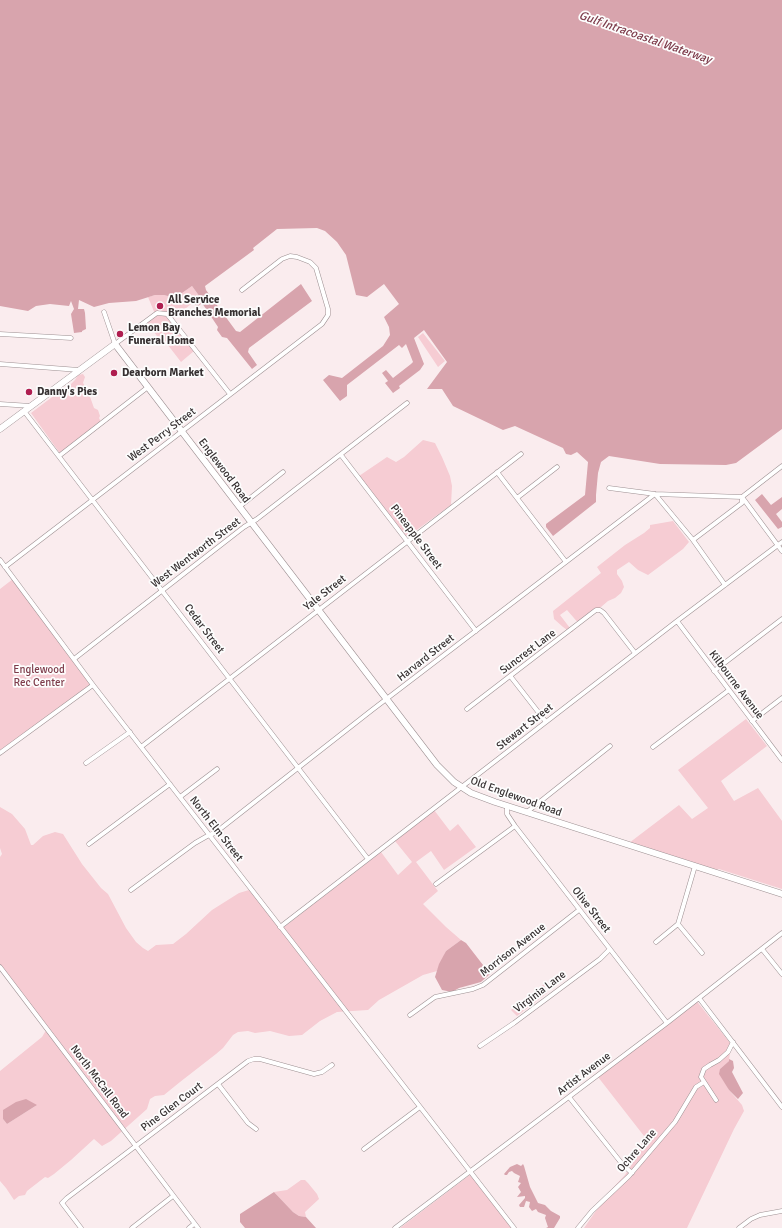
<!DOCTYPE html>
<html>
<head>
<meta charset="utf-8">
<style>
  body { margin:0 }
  canvas { display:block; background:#faecee }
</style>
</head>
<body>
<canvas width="782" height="1228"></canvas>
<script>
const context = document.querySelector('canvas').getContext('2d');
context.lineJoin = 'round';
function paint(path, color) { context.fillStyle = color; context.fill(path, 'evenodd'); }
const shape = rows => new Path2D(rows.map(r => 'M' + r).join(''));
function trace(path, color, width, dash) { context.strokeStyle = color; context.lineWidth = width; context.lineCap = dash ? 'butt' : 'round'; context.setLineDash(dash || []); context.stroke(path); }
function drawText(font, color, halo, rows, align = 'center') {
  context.font = font + ' Signika,sans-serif'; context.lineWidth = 3.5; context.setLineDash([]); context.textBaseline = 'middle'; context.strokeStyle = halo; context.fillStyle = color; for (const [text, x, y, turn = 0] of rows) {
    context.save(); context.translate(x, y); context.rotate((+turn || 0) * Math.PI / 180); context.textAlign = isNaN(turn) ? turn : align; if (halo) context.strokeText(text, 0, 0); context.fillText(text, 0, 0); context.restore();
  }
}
const green = shape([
  [192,286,200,297,171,320,194,351,181,362,164,340,159,339,146,320,155,314,148,297,155,295,164,295,175,298],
  [423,333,445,361,438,367,418,337],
  [83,374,85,377,83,383,88,391,94,408,98,410,100,416,99,418,101,422,61,453,59,452,31,413,64,388,67,390,71,387,70,385,75,380,78,375],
  [423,440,435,443,442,457,450,476,452,486,451,505,407,537,396,525,359,476,387,457,396,462,404,457],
  [673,521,689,542,683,549,648,575,638,570,629,562,617,570,617,574,622,581,624,587,621,593,615,598,608,601,580,625,567,610,560,615,573,632,570,632,563,627,554,619,553,611,601,573,597,567,625,545,644,533,650,528,650,525],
  [13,579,93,685,0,753,0,589],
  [746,719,767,746,721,781,734,801,758,788,782,821,782,889,719,869,716,870,629,843,679,805,692,819,708,808,678,770],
  [0,807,12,814,25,829,31,845,33,845,43,836,55,832,63,834,82,864,101,888,108,894,126,928,136,942,143,948,148,951,156,945,173,944,186,934,212,910,239,893,249,890,284,927,381,852,398,875,412,862,395,841,434,810,450,831,458,824,476,847,444,870,431,851,416,862,438,891,423,904,446,927,461,940,446,951,437,971,423,975,379,1000,368,1010,337,1012,320,1021,302,1035,289,1036,270,1031,255,1033,248,1031,238,1032,233,1035,223,1048,216,1054,180,1082,164,1095,155,1096,150,1099,147,1109,111,1141,102,1146,94,1139,71,1160,54,1174,48,1178,45,1177,27,1191,25,1195,19,1196,14,1200,6,1188,0,1181,0,1071,42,1037,48,1027,0,968,0,857,2,854,0,848],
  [37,1105,7,1124,3,1119],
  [544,984,547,993,517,1016,511,1010],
  [695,999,731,1044,729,1061,720,1069,729,1090,742,1105,744,1111,734,1129,687,1228,584,1228,609,1192,625,1175,634,1161,644,1136,598,1077],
  [471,1174,514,1228,400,1228],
  [301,1180,305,1180,308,1183,317,1194,319,1199,305,1212,306,1217,299,1216,293,1212,274,1192,287,1190]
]);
const water = shape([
  [0,0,782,0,782,429,736,463,726,465,660,464,609,456,601,462,598,473,596,495,596,502,553,536,546,527,546,524,585,495,588,462,577,452,571,455,566,454,563,448,515,426,503,430,453,406,442,389,427,389,447,362,424,330,414,338,424,364,420,370,399,386,400,388,393,393,385,383,388,381,382,373,386,370,393,378,411,364,413,362,406,344,402,348,399,345,347,385,347,396,340,401,323,380,329,375,342,378,383,346,390,335,389,327,384,317,399,304,384,284,367,297,356,295,346,255,337,242,325,231,317,228,277,229,253,248,254,250,205,286,206,290,236,331,240,332,301,284,312,301,249,348,248,352,257,365,252,369,227,338,222,337,217,330,218,327,202,303,197,307,194,303,199,299,200,297,192,286,175,298,164,295,155,295,136,301,109,303,94,307,79,300,78,309,84,309,85,313,86,329,82,331,82,332,74,333,71,314,74,309,71,301,69,306,50,304,36,306,28,311,0,306],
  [762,494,771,505,782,497,782,509,776,514,782,522,782,527,778,529,755,500],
  [461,940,466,943,490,974,481,982,459,988,452,992,442,990,435,977,439,964,446,951],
  [729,1059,733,1061,734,1068,732,1072,743,1093,738,1099,729,1090,719,1074,720,1069,729,1061],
  [26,1099,37,1105,7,1124,3,1119,3,1110,16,1102],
  [517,1164,521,1166,523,1164,524,1166,530,1187,538,1203,545,1205,551,1211,560,1216,560,1218,554,1228,546,1228,548,1227,545,1218,546,1215,538,1212,536,1209,532,1211,529,1207,530,1202,526,1201,524,1207,520,1207,519,1205,525,1198,525,1196,517,1197,521,1192,518,1187,521,1183,518,1182,520,1176,514,1173,512,1171,509,1172,507,1175,505,1175,504,1174,510,1167],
  [274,1192,293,1212,299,1216,306,1217,316,1228,245,1228,240,1222,240,1214]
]);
const street = shape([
  [104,312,115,344,157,313,167,314,230,394],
  [0,334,71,338],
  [0,364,79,370],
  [0,404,31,406],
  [24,411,368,859],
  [341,455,476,631],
  [59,456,148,387],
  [497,472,566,562],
  [609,488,655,494,742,497,782,551],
  [517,498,557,467],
  [239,507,283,472],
  [693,540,742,503,742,497,782,466],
  [0,560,93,685,514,1228],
  [5,567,322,324,328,315,328,309,316,268,310,262,297,257,290,256,282,259,242,290],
  [677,621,782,760],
  [74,659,244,527,257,519,407,403],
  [714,671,782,619],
  [511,677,546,722],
  [467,709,596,610,600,610,604,613,635,653],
  [752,721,782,698],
  [141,747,521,454],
  [653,747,729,690],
  [0,753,93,685],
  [86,763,130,732],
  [180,797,217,769],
  [507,806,507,814,515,826,667,1023],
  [527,812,610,746],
  [89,844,170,784],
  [695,866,678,924,702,953],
  [436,884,515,826],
  [131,890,195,843,209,835,215,833,372,710,655,494,693,540,725,585],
  [280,927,677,621,782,542],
  [656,942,678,924],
  [762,949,782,974],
  [0,967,198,1228],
  [699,998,782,1107],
  [410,1015,435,997,473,989,483,985,579,910],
  [480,1046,514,1023,600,959,610,949],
  [218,1084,248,1123,256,1129],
  [569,1097,623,1165,632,1173],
  [716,1100,701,1077,704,1069,710,1065,719,1060,728,1052,733,1042],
  [364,1149,420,1107],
  [81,1228,62,1203,67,1198,248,1061,254,1059,260,1059,314,1074,322,1072,332,1065],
  [132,1228,173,1196],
  [189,1228,194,1224],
  [395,1228,667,1023,782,933],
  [578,1228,592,1211,629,1176,675,1122,696,1087,704,1082],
  [739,1228,751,1219,760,1215,782,1211]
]);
const secondary = shape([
  [0,429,115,344,437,765,454,782,471,793,495,802,782,894]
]);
const markers = [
  [160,306,4,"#af1e50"],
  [120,334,4,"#af1e50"],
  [114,373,4,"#af1e50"],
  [29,392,4,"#af1e50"]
];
const poiNames = [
  ["All Service",168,300],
  ["Branches Memorial",168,313],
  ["Lemon Bay",128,328],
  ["Funeral Home",128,341],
  ["Dearborn Market",122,373],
  ["Danny's Pies",37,392]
];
const streetNames = [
  ["West Perry Street",162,435,-37],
  ["Englewood Road",224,471,53],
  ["Pineapple Street",416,537,53],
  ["West Wentworth Street",196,553,-37],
  ["Yale Street",325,593,-38],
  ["Cedar Street",204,629,53],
  ["Suncrest Lane",528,652,-37],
  ["Harvard Street",426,658,-38],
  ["Kilbourne Avenue",736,685,53],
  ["Stewart Street",525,727,-38],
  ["Old Englewood Road",516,797,20],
  ["North Elm Street",216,829,52],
  ["Olive Street",591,910,52],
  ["Morrison Avenue",513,950,-38],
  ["Virginia Lane",540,992,-37],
  ["Artist Avenue",584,1074,-37],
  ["North McCall Road",99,1082,53],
  ["Pine Glen Court",172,1107,-37],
  ["Ochre Lane",637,1151,-49]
];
const parkNames = [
  ["Englewood",39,670],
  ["Rec Center",39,683]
];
const waterNames = [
  ["Gulf Intracoastal Waterway",645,38,19]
];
paint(green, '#f6ccd3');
paint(water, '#d8a4ad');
trace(street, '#9d9092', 5);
trace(secondary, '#9d9092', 7);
trace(street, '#fff', 4);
trace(secondary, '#fff', 6);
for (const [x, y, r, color] of markers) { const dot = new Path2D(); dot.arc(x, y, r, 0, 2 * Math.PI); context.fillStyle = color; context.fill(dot); trace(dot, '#fdfdfd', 1.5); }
drawText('bold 11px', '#363031', '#fdfdfd', poiNames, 'left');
drawText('11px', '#363031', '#fdfdfd', streetNames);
drawText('11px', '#7e3c4b', '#fdfdfd', parkNames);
drawText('italic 12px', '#7d3b4a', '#fdfdfd', waterNames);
</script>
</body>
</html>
